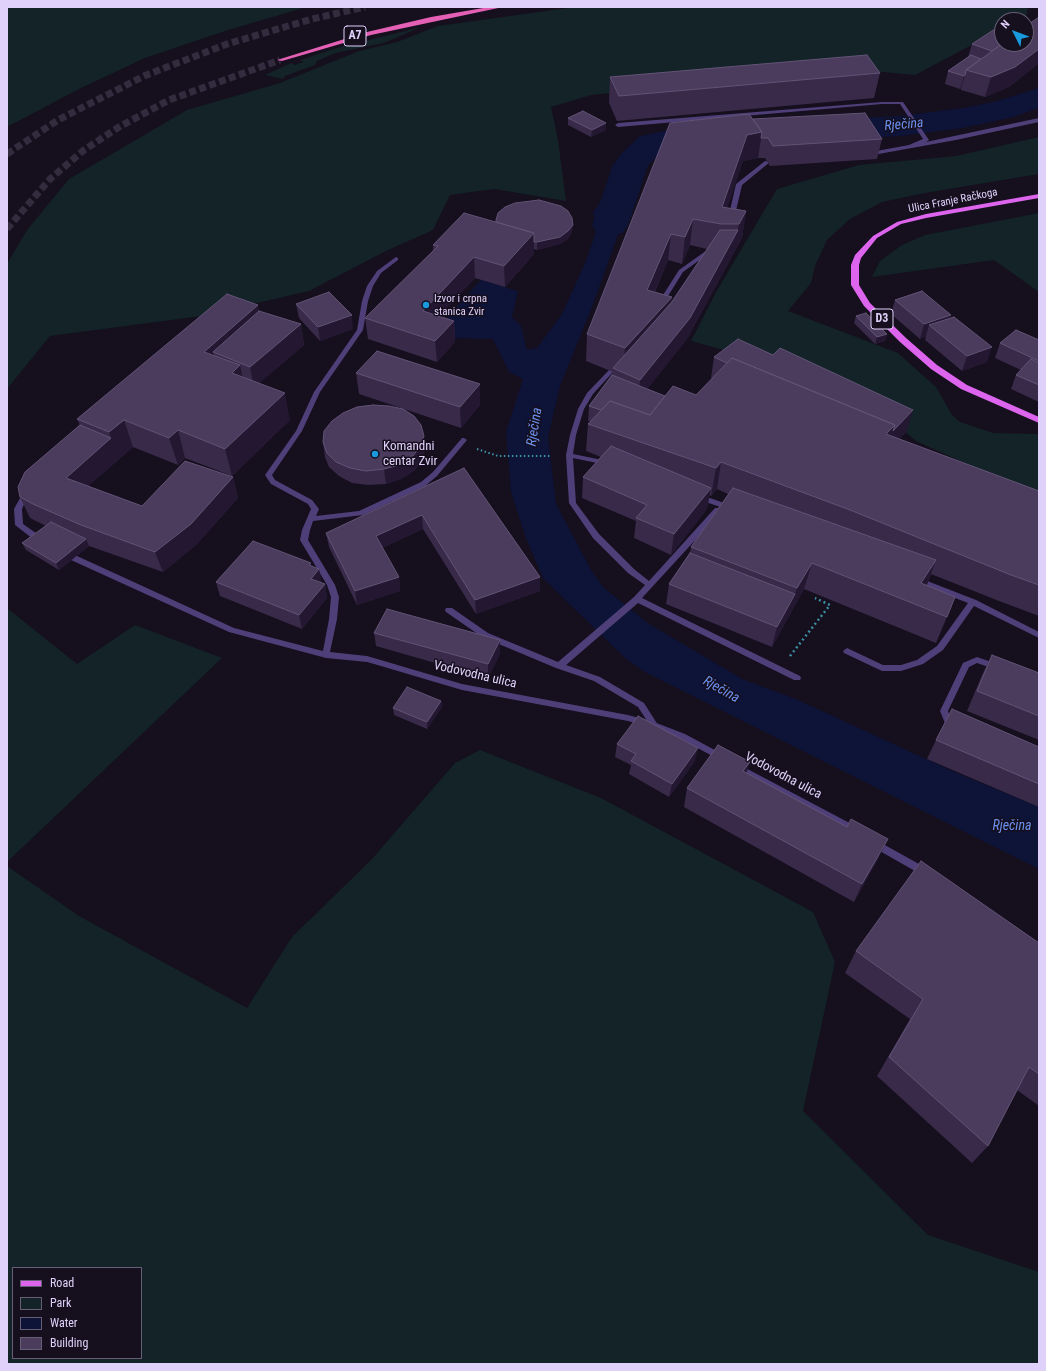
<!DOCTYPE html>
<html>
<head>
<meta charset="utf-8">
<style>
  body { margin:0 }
  #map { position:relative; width:1046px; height:1371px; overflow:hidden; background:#150f1e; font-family:"Roboto Condensed",sans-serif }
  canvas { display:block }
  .frame { position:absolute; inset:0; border:8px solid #e0d1fa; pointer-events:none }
  .legend { position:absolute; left:12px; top:1267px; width:130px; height:92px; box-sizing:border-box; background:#150f1e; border:1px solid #665d76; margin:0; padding:5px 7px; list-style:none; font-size:12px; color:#e0d1fa }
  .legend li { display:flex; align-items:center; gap:8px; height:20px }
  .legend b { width:20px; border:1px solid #665d76 }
  .north { position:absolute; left:994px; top:12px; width:40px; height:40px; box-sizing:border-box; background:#150f1e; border:1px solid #665d76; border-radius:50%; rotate:312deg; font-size:11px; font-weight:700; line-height:16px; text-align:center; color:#e0d1fa }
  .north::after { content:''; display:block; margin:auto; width:14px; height:18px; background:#1999de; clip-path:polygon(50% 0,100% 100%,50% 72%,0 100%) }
</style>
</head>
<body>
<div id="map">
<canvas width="1046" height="1371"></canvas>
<div class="frame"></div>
<ul class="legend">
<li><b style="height:5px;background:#dd65ee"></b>Road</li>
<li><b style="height:11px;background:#132328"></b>Park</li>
<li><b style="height:11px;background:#0e1338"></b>Water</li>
<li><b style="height:11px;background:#4b3c5d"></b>Building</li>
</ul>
<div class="north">N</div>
</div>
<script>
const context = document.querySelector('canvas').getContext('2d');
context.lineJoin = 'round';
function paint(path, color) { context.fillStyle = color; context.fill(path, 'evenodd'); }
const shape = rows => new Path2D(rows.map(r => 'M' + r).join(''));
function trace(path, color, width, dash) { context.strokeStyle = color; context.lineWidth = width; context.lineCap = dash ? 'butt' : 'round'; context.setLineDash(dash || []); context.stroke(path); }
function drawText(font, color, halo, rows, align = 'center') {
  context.font = font + ' "Roboto Condensed",sans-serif'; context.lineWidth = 3; context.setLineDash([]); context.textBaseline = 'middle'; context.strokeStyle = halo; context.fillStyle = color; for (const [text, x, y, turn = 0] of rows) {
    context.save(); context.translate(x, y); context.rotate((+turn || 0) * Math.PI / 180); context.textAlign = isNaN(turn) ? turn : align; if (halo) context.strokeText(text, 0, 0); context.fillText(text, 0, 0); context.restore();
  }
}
const green = shape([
  [7,7,307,7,228,30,145,58,81,88,7,127],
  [575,7,1028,7,1026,20,1002,20,1002,29,915,75,883,72,831,71,591,95,551,107,558,140,566,201,494,189,450,195,433,230,386,251,309,291,201,316,50,336,7,389,7,264,27,230,69,179,187,110,280,83,359,51,397,42,438,26],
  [421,27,384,43,335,53,317,61,315,65,285,76,283,79,265,75,291,63,295,65,303,62,300,60,337,48],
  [1039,137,1039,174,925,193,882,202,850,219,827,240,815,266,811,283,788,311,898,353,936,387,952,415,960,422,993,433,1039,434,1039,500,980,470,916,441,857,390,772,363,691,341,716,292,777,189,859,165,956,156],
  [1039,213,1039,292,994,260,872,277,880,261,902,245,925,235],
  [7,608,77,664,135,625,222,658,7,862],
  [480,750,601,798,813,912,835,962,803,1111,928,1235,1039,1272,1039,1364,7,1364,7,866,79,916,247,1008,292,937,371,860,455,763],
  [13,1268,141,1268,141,1358,13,1358]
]);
const water = shape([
  [625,159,645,159,592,307,560,386,548,437,556,504,591,570,603,587,649,624,744,680,796,699,952,771,1039,807,1039,869,645,672,625,658,543,578,526,538,511,492,506,432,523,379,509,372,493,339,455,338,435,331,481,280,518,291,512,317,521,326,527,350,537,348,562,314,586,261,597,229,593,212,600,203,613,164]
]);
const river = shape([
  [1039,88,1039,108,1013,117,963,128,900,136,679,148,663,151,648,165,628,225,623,233,610,236,597,233,592,225,616,161,621,154,640,136,679,128,900,116,963,108,994,102,1039,88]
]);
const trunkTunnel = shape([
  [7,154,58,120,144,76,227,44,312,19,365,7],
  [7,229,50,179,84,150,119,127,169,100,280,60]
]);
const pathFar1 = shape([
  [477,449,498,456,551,456]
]);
const path = shape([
  [790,656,830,605,815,598]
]);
const service = shape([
  [882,102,903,102,929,140,926,142,1039,118,1039,122,956,140,873,155,871,154,871,152,909,145,923,139,900,104,882,104,618,127,615,125,618,123,882,102],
  [765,161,770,162,742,185,734,219,729,220,728,219,736,184,765,161],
  [710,248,713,250,712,251,683,272,663,304,659,304,658,303,679,270,710,248],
  [396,257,398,258,398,260,381,273,373,286,368,301,363,330,320,392,302,431,272,475,275,480,312,500,319,509,316,516,359,511,421,482,433,472,462,438,464,438,467,440,437,476,425,486,363,515,313,521,310,530,308,540,335,585,339,597,337,619,330,652,367,656,371,659,370,661,367,662,326,658,229,632,71,560,70,558,71,556,77,556,234,628,323,651,329,619,331,597,327,585,300,540,302,530,311,509,308,504,271,484,265,475,296,431,314,392,357,330,362,301,367,286,377,271,396,257],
  [611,369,614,371,613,372,593,394,584,409,576,435,573,454,607,461,610,463,607,465,573,458,576,503,599,534,634,569,649,581,715,508,721,508,722,510,721,512,642,598,800,676,801,678,800,680,794,680,638,603,566,665,600,677,644,703,658,725,657,727,654,728,651,727,638,707,594,681,556,668,482,637,446,612,445,610,446,608,452,608,488,633,558,662,634,597,645,585,628,573,593,538,569,503,566,455,570,435,578,409,587,393,609,370,611,369],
  [25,489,27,489,30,491,22,509,23,524,43,538,44,540,43,542,37,542,15,525,14,509,25,489],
  [697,495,701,495,733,506,735,508,731,510,729,510,697,499,695,497,697,495],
  [917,577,976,600,1039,632,1039,638,974,606,943,650,923,664,901,671,882,671,844,653,843,651,847,648,883,665,901,665,917,660,937,646,968,603,914,582,913,580,914,578,917,577],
  [977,657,1000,665,1001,667,1000,669,997,670,977,663,969,667,948,711,951,719,958,721,959,723,958,725,955,726,945,723,940,711,963,663,977,657]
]);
const minor = shape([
  [367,656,462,684,628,715,654,722,685,734,724,755,725,757,724,759,721,760,718,759,679,738,653,728,628,721,462,690,364,661,363,659,367,656],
  [738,764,859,828,860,831,859,834,856,835,853,834,735,769,734,767,735,765,738,764],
  [874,839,928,869,929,872,928,875,925,876,922,875,871,846,870,843,871,840,874,839]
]);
const primary = shape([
  [1039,194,1039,198,926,218,901,224,877,238,861,258,859,265,859,285,870,303,906,338,937,365,967,385,1039,417,1039,423,961,389,931,369,900,342,864,306,851,285,851,265,855,255,873,236,897,222,926,214,1039,194]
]);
const trunk = shape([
  [489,7,503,7,371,35,282,61,277,60,367,32,431,17,489,7]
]);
const wall = shape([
  [1039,17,1039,63,1009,87,985,97,961,90,961,88,960,89,945,84,948,71,968,57,972,44,1002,44],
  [880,73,874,98,617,121,609,103,610,77],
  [568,118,606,130,591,137,568,125],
  [753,119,882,139,877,159,770,166,765,158,758,158,743,161,727,208,746,211,742,238,687,339,647,389,665,396,696,395,712,379,711,378,714,357,907,431,899,439,1039,491,1039,616,999,601,931,574,927,585,947,617,936,643,804,589,772,647,666,604,669,584,690,553,691,547,728,494,717,489,711,496,709,495,707,509,671,555,634,538,636,521,582,498,583,477,601,457,586,451,588,424,591,421,588,421,589,406,612,375,613,372,586,361,587,334],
  [690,245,707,249,671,303,672,297,655,292,668,260,682,264],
  [496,220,572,232,568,239,560,244,537,250,534,249,534,254,505,287,475,278,439,316,454,321,455,342,437,362,368,339,365,318,433,251,433,245,496,222],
  [895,300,950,318,987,362,962,371,925,340,926,336,920,339,891,314],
  [296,304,353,329,320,341,299,318],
  [259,311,301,324,304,345,259,383,290,420,232,476,185,458,178,465,133,447,88,486,142,506,233,477,238,498,197,544,163,572,89,546,59,570,26,550,22,543,46,526,30,518,20,497,80,425,77,419],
  [856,316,887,334,885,341,875,344,854,323],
  [1039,340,1039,402,1011,389,1016,375,1021,370,995,358,1000,343],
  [356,373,480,405,461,428,359,394],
  [323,442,425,450,422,461,414,471,401,479,386,484,368,485,352,483,339,476,329,467,325,457],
  [464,468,540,577,540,591,476,614,423,529,382,548,399,577,400,591,357,605,329,547,326,533],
  [311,566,322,583,325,584,327,598,302,629,220,596,216,582],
  [374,633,500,654,488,678,376,646],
  [992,655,1039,673,1039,740,967,711,982,675],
  [441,701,442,707,427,729,394,715,393,708],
  [936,740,1039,747,1039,807,927,759],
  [617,744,695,761,669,797,629,774,631,765,615,757],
  [747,773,879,857,854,902,684,807,687,788],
  [1039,943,1039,1106,1017,1090,988,1146,972,1163,877,1076,910,1019,845,973,856,951]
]);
const shadedWall = shape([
  [1039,49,1039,63,1009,87,985,97,991,77],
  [965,75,961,88,960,89,964,76],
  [606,123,606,130,591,137,592,130],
  [762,132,758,158,743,161,722,224,722,207,747,135],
  [746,211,742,238,687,339,638,401,640,380,738,230,739,224],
  [693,219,690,245,682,264,685,237],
  [573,225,572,232,568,239,560,244,537,250,537,242],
  [534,233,534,254,505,287,504,266],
  [671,234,668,260,644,317,647,290],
  [474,257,475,278,424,332,423,311],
  [672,297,669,324,623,373,625,348],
  [258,305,264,332,213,352,218,373,204,352],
  [352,315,353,329,320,341,318,327],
  [951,315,946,329,929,325,926,336,920,339,924,324],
  [454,321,455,342,437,362,435,341],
  [301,324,304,345,254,388,250,367],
  [887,334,885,341,875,344,877,337],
  [992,347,987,362,962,371,967,356],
  [240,365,246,393,232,373],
  [480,384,480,405,461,428,460,407],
  [285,393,290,420,232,476,225,449],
  [913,410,907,431,877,461,886,434,895,425],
  [124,420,133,447,74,499,66,478,111,438,109,432],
  [178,430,185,458,178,465,169,438],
  [424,436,425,450,422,461,414,471,401,479,386,484,384,469],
  [721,462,717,489,711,496,716,468],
  [233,477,238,498,197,544,163,572,155,552],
  [711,488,707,509,671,555,674,534],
  [422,515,423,529,377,550,376,536],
  [86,539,89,546,59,570,56,563],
  [936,560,926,587,921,583],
  [311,563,313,576,319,569,322,583,311,579,309,565],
  [812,563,804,589,772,647,777,627,795,594,797,588],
  [399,577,400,591,357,605,355,591],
  [540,577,540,591,476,614,475,600],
  [325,584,327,598,302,629,299,615],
  [500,640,500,654,488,678,488,664],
  [441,701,442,707,427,729,427,722],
  [698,748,695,761,669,797,672,784],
  [750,762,744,781,743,771],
  [888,839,879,857,854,902,862,884]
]);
const building = shape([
  [1039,17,1039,49,1015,67,991,77,966,70,1002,44,1026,44,1026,26,1039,17],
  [998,27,1002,28,1002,44,992,51,972,44,998,27],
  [867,55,880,73,619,96,610,77,867,55],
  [971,55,981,59,966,70,965,75,964,76,948,71,971,55],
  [583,111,606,123,592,130,568,118,583,111],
  [865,113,882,139,773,146,768,138,761,138,762,132,753,119,865,113],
  [749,114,762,132,747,135,722,207,746,211,739,224,721,224,693,219,685,237,671,234,647,290,672,297,625,348,587,334,670,123,749,114],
  [539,200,561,206,568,211,572,218,573,225,568,231,560,237,537,242,534,242,534,233,496,222,496,220,498,213,505,207,515,203,539,200],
  [464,213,534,233,504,266,474,257,423,311,454,321,435,341,365,318,438,246,433,245,464,213],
  [720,230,738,230,690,318,640,380,613,368,671,303,720,230],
  [922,291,951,315,924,324,895,300,922,291],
  [329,292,352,315,318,327,296,304,329,292],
  [227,294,258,305,204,352,240,365,232,373,285,393,225,449,178,430,169,438,124,420,109,432,77,419,227,294],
  [259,311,301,324,250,367,213,352,259,311],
  [866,313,887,334,877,337,856,316,866,313],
  [954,317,992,347,967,356,929,325,954,317],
  [1016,330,1039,340,1039,361,1000,343,1016,330],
  [738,339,773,355,780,348,913,410,893,431,895,425,732,358,727,363,714,357,738,339],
  [377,351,480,384,460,407,356,373,377,351],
  [732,358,895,425,886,434,1039,491,1039,585,1011,575,850,510,721,462,716,468,588,424,610,401,650,415,673,386,696,395,732,358],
  [1031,359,1039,363,1039,385,1016,375,1031,359],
  [612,375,665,396,650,415,610,401,601,410,589,406,612,375],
  [373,405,389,406,403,409,414,416,421,425,424,436,420,447,412,457,399,465,384,469,366,471,350,468,336,462,327,453,323,442,324,431,332,421,343,413,357,407,373,405],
  [80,425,111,438,66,478,142,506,185,461,233,477,191,524,155,552,81,525,33,504,20,497,18,487,25,472,80,425],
  [611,446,711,488,674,534,636,518,647,505,583,477,611,446],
  [464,468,540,577,475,600,422,515,376,536,399,577,355,591,326,533,464,468],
  [733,488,936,560,921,583,955,597,947,617,812,563,797,588,691,547,733,488],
  [51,522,86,539,56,563,22,543,51,522],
  [253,541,311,563,309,565,319,569,311,579,325,584,299,615,216,582,253,541],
  [690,553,795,594,777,627,669,584,690,553],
  [387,609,500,640,488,664,374,633,387,609],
  [992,655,1039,673,1039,716,977,691,992,655],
  [407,687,441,701,427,722,393,708,407,687],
  [952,709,1039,747,1039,784,936,740,952,709],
  [638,716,698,748,672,784,631,761,636,754,617,744,638,716],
  [718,745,750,762,743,771,847,827,851,819,888,839,862,884,687,788,718,745],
  [921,861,1039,943,1039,1074,1029,1067,988,1146,889,1057,923,999,856,951,921,861]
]);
const markers = [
  [426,305,4,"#1999de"],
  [375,454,4,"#1999de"]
];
const farStreetnames = [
  ["Ulica Franje Račkoga",953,201,-11]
];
const farPoinames = [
  ["Izvor i crpna",434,299],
  ["stanica Zvir",434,312]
];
const shields = [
  [355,36,22],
  [882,319,22]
];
const shieldNames = [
  ["A7",355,36],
  ["D3",882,319]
];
const poiNames = [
  ["Komandni",383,447],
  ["centar Zvir",383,462]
];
const streetNames = [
  ["Vodovodna ulica",475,675,13],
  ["Vodovodna ulica",783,776,28]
];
const waterNames = [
  ["Rječina",904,125,-5],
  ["Rječina",535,427,-81],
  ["Rječina",721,690,29],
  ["Rječina",1012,826]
];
paint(green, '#132328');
paint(water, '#0e1338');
paint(river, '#0e1338');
trace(trunkTunnel, '#332c3f', 7, [7, 3.5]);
trace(pathFar1, '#3b90a4', 2, [1.5, 2.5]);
trace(path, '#3b90a4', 2.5, [2, 3]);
paint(service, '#4f3f78');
paint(minor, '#4f3f78');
paint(primary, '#dd65ee');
paint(trunk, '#e460b4');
paint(wall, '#392a4a');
paint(shadedWall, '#231731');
paint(building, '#4b3c5d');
trace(building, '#625376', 1);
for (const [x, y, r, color] of markers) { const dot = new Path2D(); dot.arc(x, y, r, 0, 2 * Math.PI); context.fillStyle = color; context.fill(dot); trace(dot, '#150f1e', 1.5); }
drawText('11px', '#e0d1fa', '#150f1e', farStreetnames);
drawText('11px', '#e0d1fa', '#150f1e', farPoinames, 'left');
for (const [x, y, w] of shields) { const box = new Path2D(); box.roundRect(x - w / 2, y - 10, w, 20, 3); context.fillStyle = '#150f1e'; context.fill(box); trace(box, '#e0d1fa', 1); }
drawText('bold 12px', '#e0d1fa', null, shieldNames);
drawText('13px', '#e0d1fa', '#150f1e', poiNames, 'left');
drawText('13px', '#e0d1fa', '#150f1e', streetNames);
drawText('italic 14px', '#6b90ee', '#150f1e', waterNames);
</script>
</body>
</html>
